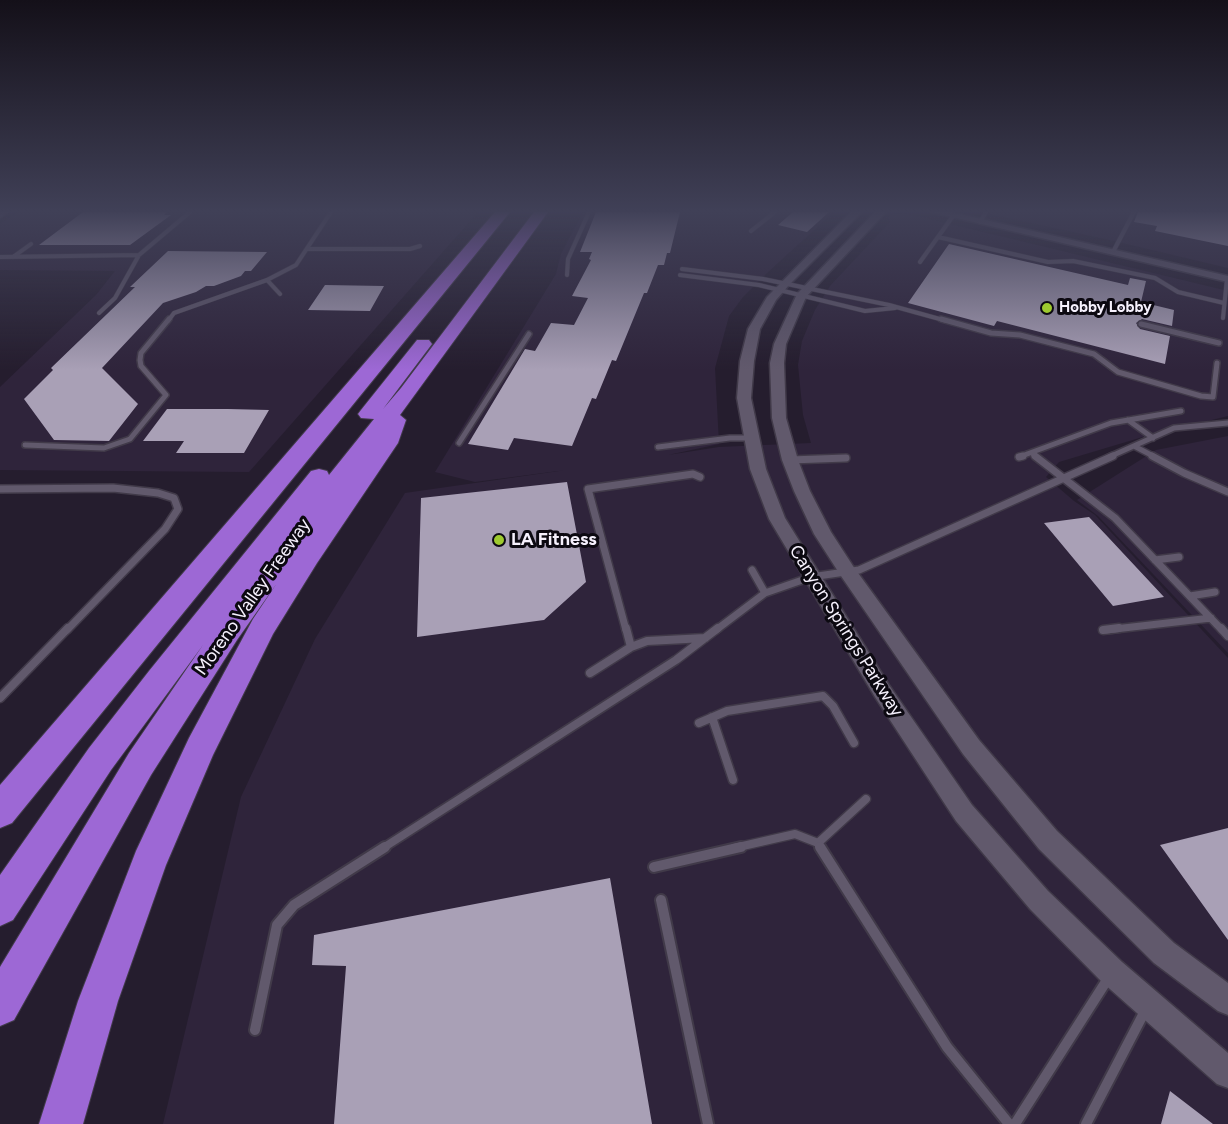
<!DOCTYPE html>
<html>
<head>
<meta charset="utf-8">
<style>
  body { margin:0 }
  canvas { display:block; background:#251d2e }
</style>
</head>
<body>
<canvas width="1228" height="1124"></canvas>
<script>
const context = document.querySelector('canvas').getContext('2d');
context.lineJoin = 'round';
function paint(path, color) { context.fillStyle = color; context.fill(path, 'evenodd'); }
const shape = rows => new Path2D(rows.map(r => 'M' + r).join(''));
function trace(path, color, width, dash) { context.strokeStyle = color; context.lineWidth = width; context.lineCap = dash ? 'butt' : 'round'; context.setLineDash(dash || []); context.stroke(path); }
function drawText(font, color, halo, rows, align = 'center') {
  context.font = font + ' Figtree,sans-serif'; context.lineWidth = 6; context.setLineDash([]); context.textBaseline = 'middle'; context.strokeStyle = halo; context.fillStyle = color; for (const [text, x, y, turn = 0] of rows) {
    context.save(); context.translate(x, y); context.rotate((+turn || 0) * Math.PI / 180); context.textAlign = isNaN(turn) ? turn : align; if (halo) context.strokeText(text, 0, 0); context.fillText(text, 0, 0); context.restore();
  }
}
const built = shape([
  [17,212,478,212,249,472,0,470,0,387,96,295,115,271,0,270,0,224],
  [583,212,834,212,768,272,743,297,729,316,715,368,719,444,668,455,719,447,811,443,803,415,798,365,802,341,815,310,830,286,890,222,888,218,892,214,904,213,929,219,1228,291,1228,416,1146,436,1059,462,1046,477,1074,501,1095,515,1228,658,1228,1124,163,1124,241,797,315,639,405,493,566,470,475,482,435,472,556,274,561,254],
  [980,212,1228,212,1228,268,1110,240],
  [1228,436,1228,653,1098,516,1077,500,1156,450]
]);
const building = shape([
  [83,212,167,212,164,215,171,215,130,245,39,245],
  [596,212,680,212,670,253,667,253,664,265,658,265,647,293,644,293,616,361,612,360,596,399,592,398,572,446,514,438,508,450,468,444,525,349,535,351,551,323,574,325,588,298,572,296,591,260,589,259,592,252,580,252],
  [793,212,829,212,807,232,778,225],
  [1138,212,1228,212,1228,246,1155,231,1157,226,1134,222],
  [949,244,1128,285,1130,278,1146,281,1141,302,1174,310,1172,326,1142,319,1136,323,1140,329,1170,336,1165,364,997,321,994,326,908,303],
  [168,251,267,252,251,271,245,271,241,276,214,286,206,286,196,292,163,303,102,368,138,404,109,441,54,440,24,399,53,370,51,368,135,287,130,287],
  [325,285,384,286,370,311,308,310],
  [167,409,228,409,269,410,244,453,176,453,184,441,143,441],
  [567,482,586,582,544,620,417,637,421,498],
  [1089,517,1108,537,1164,597,1113,606,1044,523],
  [1228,828,1228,940,1160,845],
  [610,878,652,1124,334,1124,346,966,312,965,314,935],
  [1170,1091,1213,1124,1161,1124]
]);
const serviceFar4 = shape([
  [980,222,986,212],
  [751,231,775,212],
  [938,237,1048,262,1073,261,1155,278,1178,292,1224,303],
  [308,249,410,249,420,246],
  [1113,252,1134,212],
  [0,257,139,255],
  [13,257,31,244],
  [920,262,953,216],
  [682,269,763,279,889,305,947,321],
  [567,275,568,259,589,212],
  [680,275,759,285,865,311,895,308],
  [267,280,280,294],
  [99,313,115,298,139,255,190,212],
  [1223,318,1227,279],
  [168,321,174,313,267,280,296,265,331,212]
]);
const serviceFar3 = shape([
  [941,319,991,333,1020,335,1094,354,1118,372,1201,396,1213,397,1217,363],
  [1141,324,1219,343],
  [1128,420,1153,438],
  [459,443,529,334],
  [25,445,104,448,130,439,166,395,141,366,140,360,141,353,169,319],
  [1134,446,1155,457],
  [658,447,730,438,751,438],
  [1032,453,1037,457],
  [1019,457,1111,423,1181,411],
  [1109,457,1174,428,1228,423]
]);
const serviceFar2 = shape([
  [1035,456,1115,518,1222,630],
  [1152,456,1184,473,1228,492],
  [1019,457,1023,456],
  [790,460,846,458],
  [0,489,113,488,158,493,174,498,178,509,165,529,67,630],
  [1155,560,1179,557],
  [752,570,765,593],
  [1190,596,1215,592],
  [626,630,588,489,693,474,700,477],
  [716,630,765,593,811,577,859,570,1113,456],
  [1106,630,1211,618]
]);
const serviceFar1 = shape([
  [626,628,631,647],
  [1221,628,1228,636],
  [1103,630,1119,628],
  [590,673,631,647,647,641,705,638],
  [0,698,68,628],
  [712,717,733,780],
  [699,723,727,711,823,696,833,706,854,743],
  [818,843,866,799],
  [383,848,676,660,718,628],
  [734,848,795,834,818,843,821,848]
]);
const service = shape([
  [820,847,947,1047,1009,1124],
  [654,867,741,847],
  [661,900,708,1124],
  [255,1030,277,925,294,905,385,847],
  [1015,1124,1109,977],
  [1086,1124,1146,1009]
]);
const tertiary = shape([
  [851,212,862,212,789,285,776,300,760,329,754,361,751,398,766,469,785,518,889,685,972,805,1048,891,1122,962,1228,1053,1228,1088,1217,1084,1102,982,1030,909,956,821,875,697,769,519,750,469,737,398,740,361,748,329,767,297,851,212],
  [875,212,886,212,806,297,786,344,784,363,786,418,798,460,810,491,831,532,853,566,979,740,1057,831,1174,943,1228,983,1228,1015,1218,1011,1154,963,1039,849,963,754,841,576,814,534,794,491,782,460,772,418,770,363,774,344,797,294,875,212],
  [931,212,951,212,1228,276,1228,282,931,212]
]);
const secondary = shape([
  [0,212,9,212,0,218,0,212]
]);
const motorway = shape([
  [495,212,510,212,12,823,0,828,0,785,495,212],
  [534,212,548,212,400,415,406,420,398,443,317,563,273,634,213,755,166,865,118,1001,83,1124,39,1124,78,1001,136,851,189,738,253,619,277,583,237,640,151,775,14,1020,0,1026,0,967,129,753,203,645,111,770,13,920,0,926,0,875,89,748,149,671,311,471,319,469,327,471,329,475,374,419,361,418,358,414,361,410,417,340,429,340,432,344,383,409,401,388,534,212]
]);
const markers = [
  [1047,308,6,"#9eca2f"],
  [499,540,6,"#9eca2f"]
];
const farPoinames = [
  ["Hobby Lobby",1059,308]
];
const poiNames = [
  ["LA Fitness",511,540]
];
const streetNames = [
  ["Moreno Valley Freeway",253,597,-55],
  ["Canyon Springs Parkway",846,631,58]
];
paint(built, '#2f243b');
paint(building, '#a9a0b6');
trace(serviceFar4, '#413a49', 5);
trace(serviceFar3, '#413a49', 8);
trace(serviceFar2, '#413a49', 10);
trace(serviceFar1, '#413a49', 11);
trace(service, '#413a49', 14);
trace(tertiary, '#413a49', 3);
trace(secondary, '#413a49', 2);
trace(motorway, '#413a49', 2);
trace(serviceFar4, '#61596c', 4);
trace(serviceFar3, '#61596c', 5);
trace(serviceFar2, '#61596c', 7);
trace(serviceFar1, '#61596c', 8);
trace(service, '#61596c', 10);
paint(tertiary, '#61596c');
paint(secondary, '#61596c');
paint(motorway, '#9d68d5');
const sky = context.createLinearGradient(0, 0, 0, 370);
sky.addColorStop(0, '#141019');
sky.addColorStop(0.57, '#404057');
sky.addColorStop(1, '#40405700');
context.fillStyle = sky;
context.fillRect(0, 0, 1228, 370);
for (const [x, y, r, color] of markers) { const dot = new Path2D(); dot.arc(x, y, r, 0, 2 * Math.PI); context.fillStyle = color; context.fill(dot); trace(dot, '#0c0911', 2); }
drawText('bold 15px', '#f6f1fd', '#0c0911', farPoinames, 'left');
drawText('bold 18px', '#f6f1fd', '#0c0911', poiNames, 'left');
drawText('18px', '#f6f1fd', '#0c0911', streetNames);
</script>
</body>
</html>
